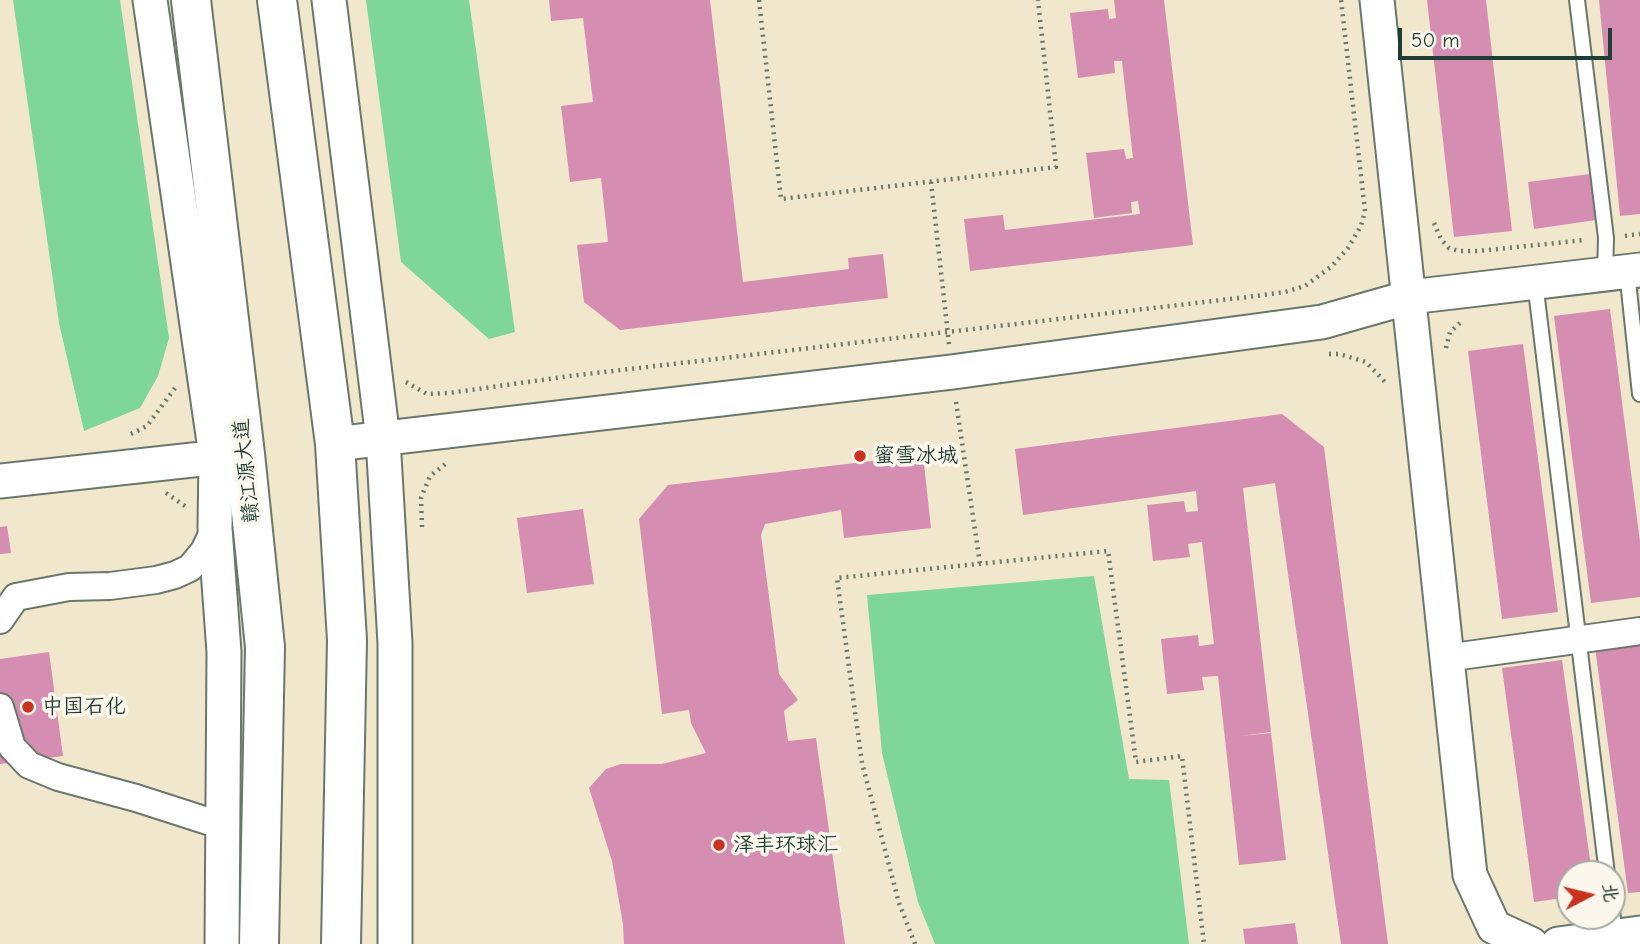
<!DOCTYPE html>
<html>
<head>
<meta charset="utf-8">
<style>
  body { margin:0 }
  #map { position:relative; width:1640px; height:944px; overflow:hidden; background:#f1e7cd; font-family:"Comic Neue","LXGW WenKai TC",sans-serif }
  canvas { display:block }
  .north { position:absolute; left:1556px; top:860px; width:70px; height:70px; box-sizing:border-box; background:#fbf7ec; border:2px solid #a3ada2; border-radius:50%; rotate:83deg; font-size:19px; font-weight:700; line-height:28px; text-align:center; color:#1f3d34 }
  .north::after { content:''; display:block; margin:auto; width:24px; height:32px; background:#c8321e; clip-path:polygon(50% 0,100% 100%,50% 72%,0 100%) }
  .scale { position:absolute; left:1398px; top:28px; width:214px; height:32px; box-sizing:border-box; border:4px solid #1f3d34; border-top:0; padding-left:9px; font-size:21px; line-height:24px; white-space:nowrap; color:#1f3d34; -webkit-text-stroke:5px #fbf7ec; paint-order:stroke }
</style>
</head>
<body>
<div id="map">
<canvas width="1640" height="944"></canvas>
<div class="north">北</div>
<div class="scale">50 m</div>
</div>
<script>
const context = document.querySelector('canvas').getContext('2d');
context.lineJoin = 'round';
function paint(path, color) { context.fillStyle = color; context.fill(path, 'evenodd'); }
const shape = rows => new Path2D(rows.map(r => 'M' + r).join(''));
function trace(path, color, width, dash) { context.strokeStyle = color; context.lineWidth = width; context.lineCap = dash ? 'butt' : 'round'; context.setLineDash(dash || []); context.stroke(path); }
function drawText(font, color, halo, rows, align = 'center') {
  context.font = font + ' "Comic Neue","LXGW WenKai TC",sans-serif'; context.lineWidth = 7; context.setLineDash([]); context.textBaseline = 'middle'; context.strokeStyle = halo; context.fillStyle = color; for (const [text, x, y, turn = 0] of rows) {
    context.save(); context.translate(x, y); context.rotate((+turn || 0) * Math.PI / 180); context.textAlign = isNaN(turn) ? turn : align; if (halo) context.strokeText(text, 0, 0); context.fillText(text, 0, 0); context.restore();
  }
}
const green = shape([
  [13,0,120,0,169,338,158,376,140,408,84,431,59,323],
  [366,0,469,0,515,332,489,339,401,262],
  [1094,576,1129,779,1169,780,1189,944,935,944,918,902,882,753,867,595]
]);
const building = shape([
  [549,0,710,0,743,282,849,269,848,258,883,254,888,298,620,330,584,302,577,245,608,242,601,178,570,182,561,106,593,102,583,18,551,21],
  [1114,0,1164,0,1193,245,970,271,964,219,1003,215,1005,230,1140,214,1138,201,1131,202,1132,213,1094,218,1086,153,1124,149,1126,159,1133,158,1122,61,1114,61,1115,73,1078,78,1070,13,1108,9,1109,19,1116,18],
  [1427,0,1486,0,1512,231,1454,237],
  [1599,0,1640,0,1640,214,1620,216],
  [1590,174,1596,220,1534,229,1528,182],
  [1610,309,1640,542,1640,597,1591,603,1554,316],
  [1523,344,1558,612,1502,619,1468,351],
  [1282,414,1324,447,1388,944,1341,944,1275,483,1243,488,1271,732,1239,736,1271,733,1286,860,1239,865,1218,676,1202,677,1204,690,1167,694,1161,639,1198,635,1199,646,1214,644,1202,542,1188,544,1190,557,1153,561,1147,505,1184,501,1186,512,1198,511,1196,491,1023,515,1015,449],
  [923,455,931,528,844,538,841,510,765,524,761,535,779,674,798,700,784,711,788,741,816,738,845,944,624,944,623,924,612,861,589,788,606,769,621,764,662,764,706,753,691,723,689,710,662,714,639,519,668,485],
  [583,509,594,584,527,593,517,518],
  [7,526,11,553,0,554,0,527],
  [1640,640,1640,892,1628,893,1595,647],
  [49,652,63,756,0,764,0,659],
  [1562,660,1592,874,1570,874,1570,897,1534,902,1502,668],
  [1295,923,1298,944,1245,944,1243,929]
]);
const path = shape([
  [759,0,781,199,1056,167,1038,0],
  [931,182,949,344],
  [1434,223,1441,239,1449,248,1459,251,1478,251,1585,240],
  [1625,236,1640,234],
  [1446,348,1450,332,1460,323],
  [1329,354,1339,354,1366,362,1386,383],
  [406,382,427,394,449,393,570,376,1256,296,1285,292,1305,286,1332,266,1348,248,1361,226,1365,211,1341,0],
  [956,402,980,564],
  [131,434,147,426,175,388],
  [166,493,185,506],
  [422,527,421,498,430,476,448,462],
  [915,944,899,903,862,763,837,578,1108,551,1136,762,1182,756,1204,944]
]);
const service = shape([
  [1577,0,1606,238,1605,274],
  [1627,271,1640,394],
  [1535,282,1607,874],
  [1612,911,1615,936]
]);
const minor = shape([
  [0,620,16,597,69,587,110,586,156,580,175,575,190,568,204,551,215,528],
  [1446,658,1640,631],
  [0,707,12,747,29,765,58,777,136,798,223,826]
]);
const tertiary = shape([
  [150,0,216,456,215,528,224,652,222,944],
  [329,0,383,439,395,643,395,944],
  [1377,0,1470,875,1494,927,1531,944],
  [335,444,952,372,1322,322,1410,297,1640,270],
  [0,481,238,455],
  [1558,944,1640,933]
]);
const primary = shape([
  [191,0,245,454,265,647,259,944],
  [277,0,335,444,347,640,341,944]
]);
const markers = [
  [860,456,7,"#c8321e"],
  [28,707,7,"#c8321e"],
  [719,845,7,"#c8321e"]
];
const poiNames = [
  ["蜜雪冰城",874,456],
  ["中国石化",42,707],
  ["泽丰环球汇",733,845]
];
const streetNames = [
  ["赣江源大道",247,471,-96]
];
paint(green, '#7ed69b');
paint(building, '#d58db1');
trace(service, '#68786a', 18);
trace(minor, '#68786a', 30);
trace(tertiary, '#68786a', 37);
trace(primary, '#68786a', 42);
trace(path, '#68786a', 4.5, [2, 5]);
trace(service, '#fff', 14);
trace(minor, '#fff', 26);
trace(tertiary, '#fff', 33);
trace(primary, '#fff', 38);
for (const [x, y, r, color] of markers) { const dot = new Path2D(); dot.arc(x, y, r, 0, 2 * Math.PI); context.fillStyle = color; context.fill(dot); trace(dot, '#fbf7ec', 2.5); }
drawText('21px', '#1f3d34', '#fbf7ec', poiNames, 'left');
drawText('21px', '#1f3d34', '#fbf7ec', streetNames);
</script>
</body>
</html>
